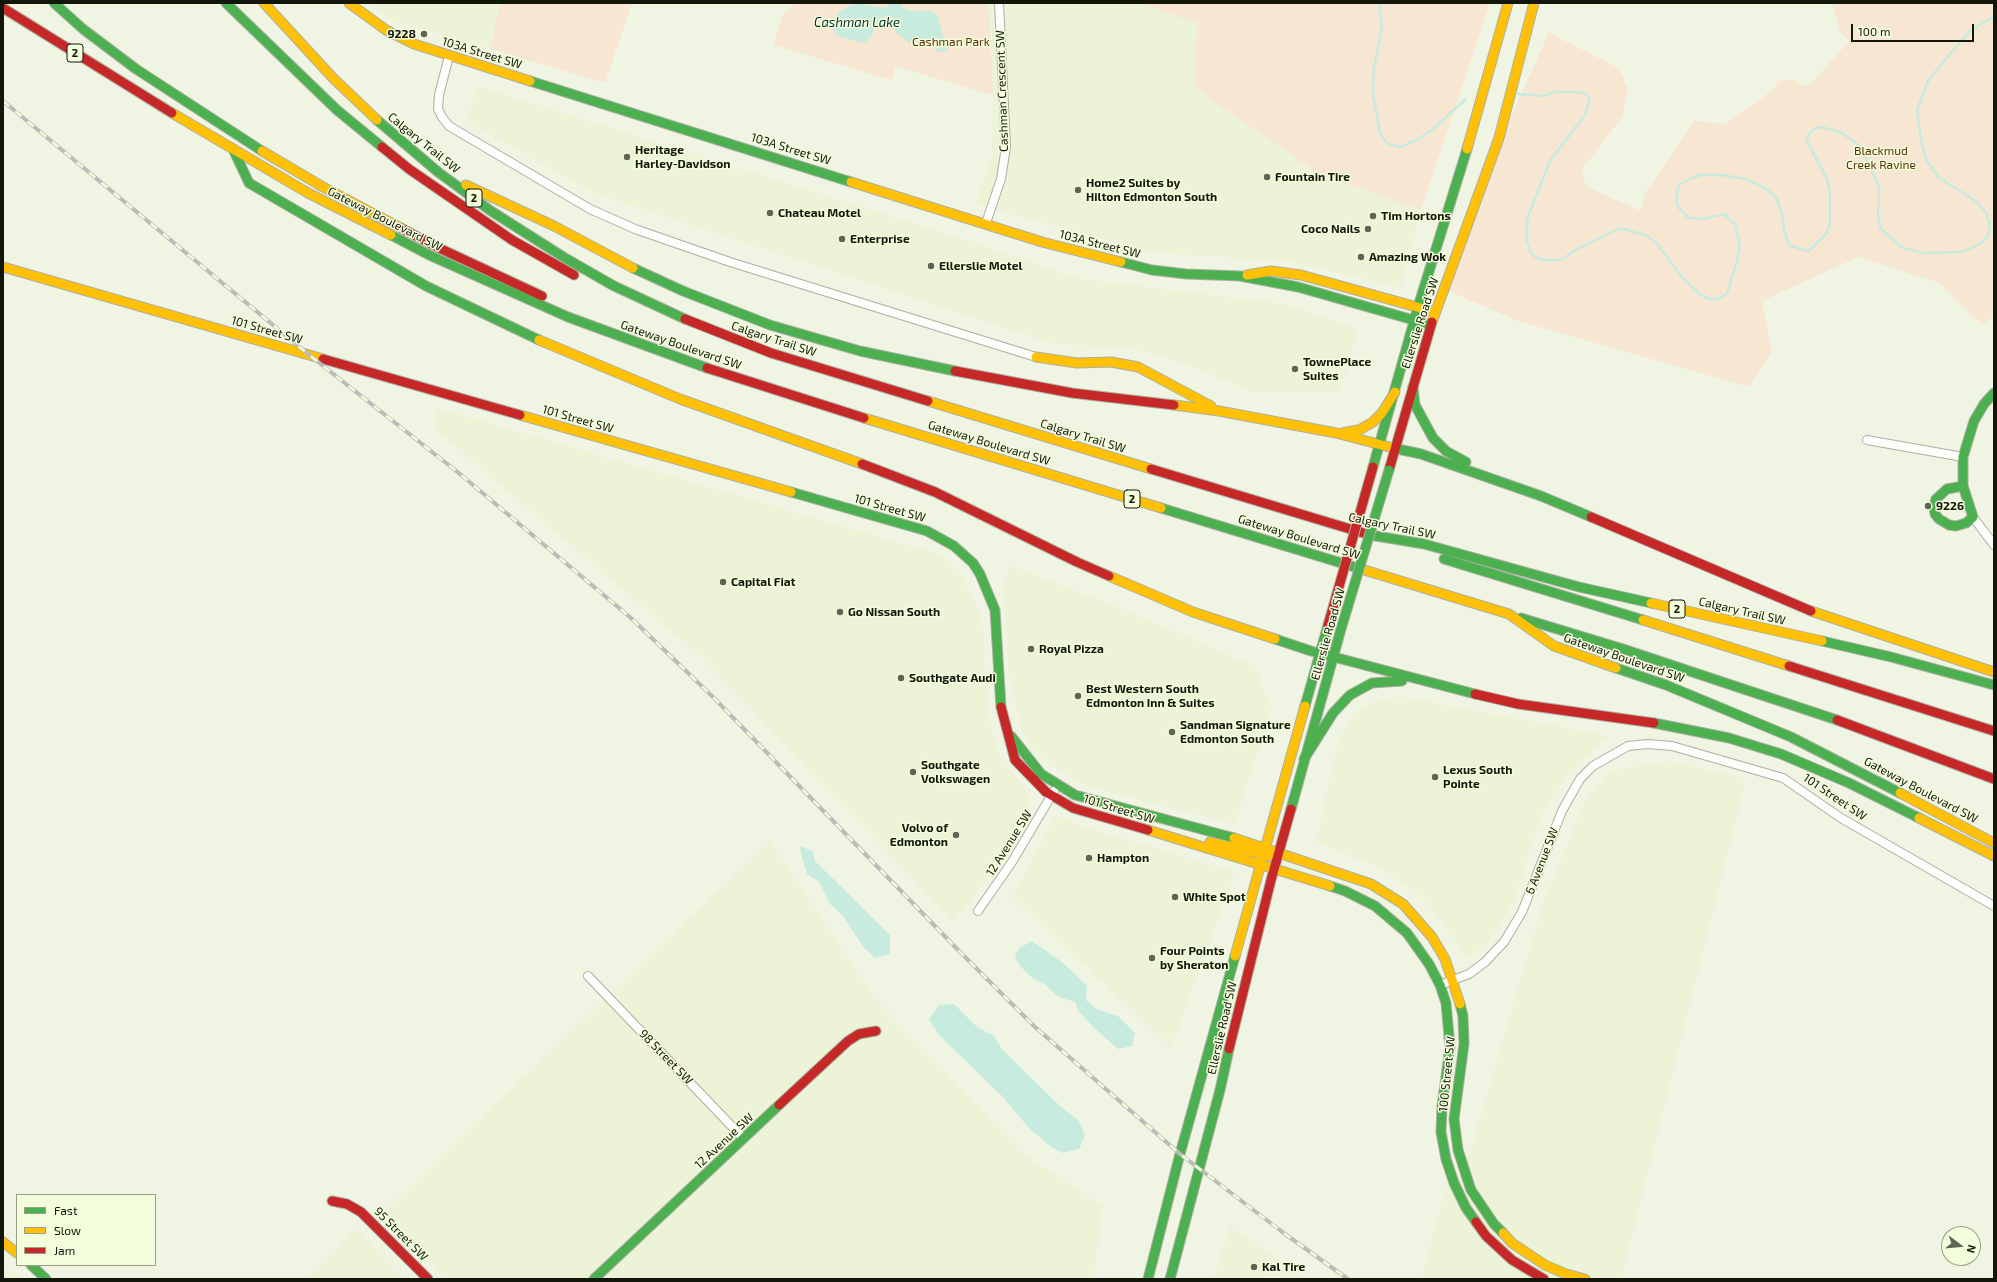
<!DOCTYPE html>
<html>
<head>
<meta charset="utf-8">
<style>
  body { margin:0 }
  #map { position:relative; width:1997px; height:1282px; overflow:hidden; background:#f0f4e3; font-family:"Exo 2",sans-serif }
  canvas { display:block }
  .frame { position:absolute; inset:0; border:4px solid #13160a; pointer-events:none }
  .legend { position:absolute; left:16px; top:1194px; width:140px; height:72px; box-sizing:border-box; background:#f3fcdb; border:1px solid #99a087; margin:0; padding:5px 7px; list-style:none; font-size:12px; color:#13160a }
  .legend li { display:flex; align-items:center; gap:8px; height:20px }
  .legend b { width:20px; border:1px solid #99a087 }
  .north { position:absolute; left:1941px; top:1226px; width:40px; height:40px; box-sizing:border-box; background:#f3fcdb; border:1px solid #99a087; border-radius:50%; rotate:106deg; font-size:11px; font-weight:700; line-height:16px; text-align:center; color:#13160a }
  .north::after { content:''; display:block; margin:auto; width:14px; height:18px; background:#606456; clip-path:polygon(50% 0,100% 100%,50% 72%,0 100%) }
  .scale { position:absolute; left:1851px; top:24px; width:123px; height:18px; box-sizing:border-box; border:2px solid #13160a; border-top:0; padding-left:5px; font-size:12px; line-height:14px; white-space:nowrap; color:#13160a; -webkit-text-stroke:3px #f3fcdb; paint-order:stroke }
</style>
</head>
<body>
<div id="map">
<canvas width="1997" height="1282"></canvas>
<div class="frame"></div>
<ul class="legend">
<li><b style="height:5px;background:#4caf50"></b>Fast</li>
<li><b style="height:5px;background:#ffc107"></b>Slow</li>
<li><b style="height:5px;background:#c62828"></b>Jam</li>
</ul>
<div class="north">N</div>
<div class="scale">100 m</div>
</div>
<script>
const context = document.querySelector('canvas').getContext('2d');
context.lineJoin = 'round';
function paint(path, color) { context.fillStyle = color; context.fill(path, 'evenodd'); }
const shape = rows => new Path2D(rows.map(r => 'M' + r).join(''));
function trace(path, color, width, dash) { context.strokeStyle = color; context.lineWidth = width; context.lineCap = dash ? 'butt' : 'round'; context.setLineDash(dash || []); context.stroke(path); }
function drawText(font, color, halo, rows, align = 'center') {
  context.font = font + ' "Exo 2",sans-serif'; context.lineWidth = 3; context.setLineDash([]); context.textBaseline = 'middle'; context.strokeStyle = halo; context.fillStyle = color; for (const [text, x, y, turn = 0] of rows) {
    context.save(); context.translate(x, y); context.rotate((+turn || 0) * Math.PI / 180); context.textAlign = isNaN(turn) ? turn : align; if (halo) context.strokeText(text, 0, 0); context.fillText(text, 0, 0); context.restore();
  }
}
const built = shape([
  [367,3,499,3,491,49,395,22],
  [987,3,1138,3,1197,23,1195,88,1320,175,1421,210,1401,288,1288,261,1173,254,1139,249,975,204,992,156,993,92],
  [477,86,976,243,1075,278,1284,304,1357,329,1340,393,1255,393,1184,363,1130,348,1054,344,594,193,467,121],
  [437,408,944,556,961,576,974,599,983,626,988,712,997,749,1009,768,1030,793,1026,810,987,879,953,921,700,656,433,427],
  [1010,565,1122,609,1254,666,1271,708,1235,824,1108,792,1079,782,1045,762,1033,749,1022,733,1009,673,1003,593],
  [1402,697,1608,736,1565,777,1541,816,1513,903,1486,946,1466,957,1448,930,1421,896,1378,867,1316,842,1339,738,1346,725,1358,711,1375,700],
  [1666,761,1746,779,1621,1279,1421,1279,1445,1190,1470,1153,1543,903,1585,802,1610,771],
  [1056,815,1078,825,1235,872,1171,1047,1012,897],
  [770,841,874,997,1023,1154,1103,1205,1093,1279,447,1279,382,1213],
  [1230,1226,1305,1279,1214,1279],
  [356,1229,404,1279,307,1279],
  [3,1265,19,1279,3,1279]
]);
const green = shape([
  [499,3,632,3,605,83,491,49],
  [796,3,988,3,993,92,988,94,895,66,892,80,773,45,783,14],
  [1138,3,1490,3,1421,210,1320,175,1195,88,1197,23],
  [1832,3,1994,3,1994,315,1989,320,1982,325,1940,283,1858,257,1762,301,1772,353,1749,387,1518,321,1449,291,1504,132,1549,33,1619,68,1628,89,1622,117,1581,171,1587,187,1641,211,1645,193,1694,121,1725,124,1774,89,1778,81,1795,79,1803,86,1812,83,1849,41,1841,33]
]);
const water = shape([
  [856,3,885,8,888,6,888,3,902,3,902,7,907,10,920,12,927,10,933,12,938,17,943,38,948,43,949,47,945,52,939,52,928,43,909,42,895,32,890,15,883,17,876,23,872,35,864,43,838,36,831,27,832,20,841,10],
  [799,846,813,851,815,861,890,935,890,954,875,958,864,948,843,916,830,904,819,882,807,874],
  [1032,941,1063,963,1087,986,1086,1000,1096,1009,1118,1016,1135,1033,1132,1046,1118,1049,1093,1027,1078,1010,1075,1002,1059,997,1044,984,1030,976,1022,968,1015,958,1018,949],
  [954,1004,977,1027,994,1036,1001,1048,1060,1106,1079,1121,1085,1136,1079,1149,1063,1153,1051,1147,1028,1127,1003,1097,939,1035,929,1019,939,1005]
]);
const stream = shape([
  [1278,3,1286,3],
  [1379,3,1382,26,1374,69,1373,93,1380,134,1387,144,1401,147,1420,138,1433,129,1466,99],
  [1518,94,1543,96,1556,92,1576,92,1584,93,1590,98,1585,115,1550,161,1534,201,1527,219,1527,240,1531,253,1537,258,1544,260,1561,260,1577,249,1620,228,1645,235,1656,242,1681,276,1699,294,1710,299,1716,300,1727,294,1736,264,1740,246,1735,224,1724,214,1703,219,1689,218,1678,207,1676,198,1679,185,1690,179,1701,175,1722,175,1745,179,1765,188,1776,198,1782,213,1784,230,1789,245,1800,249,1809,251,1827,233,1830,223,1830,192,1827,179,1807,141,1808,135,1814,129,1822,127,1842,133,1861,147,1879,187,1878,215,1881,229,1903,248,1923,253,1963,252,1981,243,1988,237,1990,224,1986,213,1977,202,1938,177,1927,161,1921,141,1917,110,1928,81,1949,55,1970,31,1994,16]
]);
const street = shape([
  [449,56,439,95,438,109,442,117,449,126,590,209,635,229,730,262,1036,357],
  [986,223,1001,179,1006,147,999,3],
  [1867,440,1963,457],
  [1973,517,1994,545],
  [978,911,1012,862,1054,791],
  [588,976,743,1138],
  [1440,985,1469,974,1485,962,1504,942,1522,912,1562,811,1580,779,1593,766,1628,746,1648,744,1672,746,1783,778,1841,818,1994,906]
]);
const fast = shape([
  [54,3,83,29,136,69,262,151],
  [226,3,337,110,382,147],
  [530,81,851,182],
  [377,120,438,172,491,211,565,258,614,286,685,319],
  [233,149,249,183,426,286,539,340],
  [391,235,429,255,568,317,707,368],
  [1121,262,1152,270,1186,274,1240,276,1298,287,1431,325],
  [633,268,683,291,770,325,860,351,955,371],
  [1413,387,1415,405,1433,438,1446,451,1466,462],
  [1393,448,1421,454,1541,496,1591,517],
  [1373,467,1418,307,1467,149],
  [1963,486,1947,489,1936,499,1934,506,1935,514,1939,519,1949,525,1956,526,1966,523,1973,517,1963,486,1963,457,1974,421,1984,404,1994,393],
  [791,492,927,531,954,546,973,563,980,574,995,610,1001,707],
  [1161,508,1361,569],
  [1370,535,1424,544,1579,587,1651,603],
  [1444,559,1643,620],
  [1521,618,1623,649,1837,720],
  [1275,639,1311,651,1475,694],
  [1822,641,1891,657,1994,685],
  [1616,668,1666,685,1791,737,1900,793],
  [1305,706,1328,625],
  [1654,723,1729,738,1781,754,1849,783,1919,818],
  [1011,736,1041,774,1075,795,1234,838],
  [1304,759,1333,713,1350,695,1372,683,1402,681],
  [1291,809,1341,629],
  [1330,886,1345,891,1375,906,1407,933,1429,964,1440,985,1446,1003,1450,1047,1442,1106,1441,1132,1446,1159,1454,1183,1466,1208,1476,1222],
  [1460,1004,1463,1016,1464,1044,1454,1119,1458,1150,1471,1190,1494,1224,1503,1233],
  [31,1265,46,1279],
  [594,1279,779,1105],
  [1148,1279,1180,1154,1235,956],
  [1170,1279,1220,1090,1229,1049]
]);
const slow = shape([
  [264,3,333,78,377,120],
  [349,3,386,30,414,44,530,81],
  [172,113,308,193,391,235],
  [1467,149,1508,3],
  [262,151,323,187,401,228],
  [851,182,1042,242,1121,262],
  [466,185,554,226,633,268],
  [3,267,323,359],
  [1247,275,1271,271,1301,275,1435,312],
  [1432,322,1499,138,1534,3],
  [539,340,680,399,862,464],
  [1036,357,1077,363,1111,362,1138,367,1211,406],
  [928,401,1151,469],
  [1174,405,1219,411,1336,433,1393,448],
  [520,415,791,492],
  [864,418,1161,508],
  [1342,433,1359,430,1373,422,1382,413,1395,392],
  [1361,569,1509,614,1554,646,1616,668],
  [1109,576,1193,612,1275,639],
  [1651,603,1822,641],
  [1811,611,1994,672],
  [1643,620,1789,666],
  [1900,793,1994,843],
  [1919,818,1994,856],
  [1148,830,1330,886],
  [1234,838,1371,884,1403,904,1432,937,1445,959,1460,1004],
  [1210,842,1270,856],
  [1235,956,1305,706],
  [1503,1233,1512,1243,1545,1265,1566,1274,1585,1279],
  [3,1242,17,1253]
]);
const jam = shape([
  [3,8,172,113],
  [382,147,409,169,512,240,574,275],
  [401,228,439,248,542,296],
  [685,319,771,353,928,401],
  [323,359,520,415],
  [707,368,864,418],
  [955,371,1072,393,1174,405],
  [862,464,935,492,1077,562,1109,576],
  [1151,469,1370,535],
  [1389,470,1432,322],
  [1591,517,1811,611],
  [1789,666,1994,731],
  [1475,694,1518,704,1654,723],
  [1001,707,1015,760,1046,792,1073,808,1148,830],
  [1837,720,1994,779],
  [1229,1049,1271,880,1291,809],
  [779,1105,848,1041,859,1034,876,1031],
  [332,1201,347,1204,361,1212,428,1279],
  [1476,1222,1486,1236,1512,1260,1544,1279]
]);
const rail = shape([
  [3,101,308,354,460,474,631,618,713,697,962,954,1035,1027,1180,1154,1285,1234,1348,1279]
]);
const fastBridge = shape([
  [1341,629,1389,470]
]);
const jamBridge = shape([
  [1328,625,1373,467]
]);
const markers = [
  [424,34,4,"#606456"],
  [627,157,4,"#606456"],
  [1267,177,4,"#606456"],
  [1078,190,4,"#606456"],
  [770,213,4,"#606456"],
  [1373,216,4,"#606456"],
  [1368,229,4,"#606456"],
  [842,239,4,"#606456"],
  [1361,257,4,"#606456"],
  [931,266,4,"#606456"],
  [1295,369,4,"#606456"],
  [1928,506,4,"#606456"],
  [723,582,4,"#606456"],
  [840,612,4,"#606456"],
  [1031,649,4,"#606456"],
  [901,678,4,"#606456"],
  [1078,696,4,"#606456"],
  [1172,732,4,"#606456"],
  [913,772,4,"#606456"],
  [1435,777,4,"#606456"],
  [956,835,4,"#606456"],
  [1089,858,4,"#606456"],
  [1175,897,4,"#606456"],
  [1152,958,4,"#606456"],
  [1254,1267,4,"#606456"]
];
const shields = [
  [75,53,16],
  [474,198,16],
  [1132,499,16],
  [1677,609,16]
];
const shieldNames = [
  ["2",75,53],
  ["2",474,198],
  ["2",1132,499],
  ["2",1677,609]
];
const poiNames = [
  ["9228",416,34,"right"],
  ["Heritage",635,150],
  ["Harley-Davidson",635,164],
  ["Fountain Tire",1275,177],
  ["Home2 Suites by",1086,183],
  ["Hilton Edmonton South",1086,197],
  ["Chateau Motel",778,213],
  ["Tim Hortons",1381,216],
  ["Coco Nails",1360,229,"right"],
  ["Enterprise",850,239],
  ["Amazing Wok",1369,257],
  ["Ellerslie Motel",939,266],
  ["TownePlace",1303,362],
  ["Suites",1303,376],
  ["9226",1936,506],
  ["Capital Fiat",731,582],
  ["Go Nissan South",848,612],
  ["Royal Pizza",1039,649],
  ["Southgate Audi",909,678],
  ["Best Western South",1086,689],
  ["Edmonton Inn & Suites",1086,703],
  ["Sandman Signature",1180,725],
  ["Edmonton South",1180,739],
  ["Southgate",921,765],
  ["Volkswagen",921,779],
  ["Lexus South",1443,770],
  ["Pointe",1443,784],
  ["Volvo of",948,828,"right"],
  ["Edmonton",948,842,"right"],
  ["Hampton",1097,858],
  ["White Spot",1183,897],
  ["Four Points",1160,951],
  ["by Sheraton",1160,965],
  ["Kal Tire",1262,1267]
];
const parkNames = [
  ["Cashman Park",951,42],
  ["Blackmud",1881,151],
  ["Creek Ravine",1881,165]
];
const streetNames = [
  ["103A Street SW",482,53,17],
  ["Cashman Crescent SW",1002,91,-92],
  ["Calgary Trail SW",424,143,39],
  ["103A Street SW",791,149,17],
  ["Gateway Boulevard SW",385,219,27],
  ["103A Street SW",1100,244,14],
  ["Ellerslie Road SW",1420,323,-72],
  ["101 Street SW",267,330,16],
  ["Calgary Trail SW",774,339,18],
  ["Gateway Boulevard SW",681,345,19],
  ["101 Street SW",578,419,16],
  ["Calgary Trail SW",1083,436,17],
  ["Gateway Boulevard SW",989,443,17],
  ["101 Street SW",890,508,16],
  ["Calgary Trail SW",1392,526,12],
  ["Gateway Boulevard SW",1299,537,17],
  ["Calgary Trail SW",1742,611,13],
  ["Ellerslie Road SW",1328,634,-74],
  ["Gateway Boulevard SW",1624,658,19],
  ["Gateway Boulevard SW",1921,790,28],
  ["101 Street SW",1835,797,34],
  ["101 Street SW",1119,809,17],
  ["12 Avenue SW",1009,843,-58],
  ["6 Avenue SW",1542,861,-69],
  ["Ellerslie Road SW",1222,1028,-77],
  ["98 Street SW",666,1057,46],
  ["100 Street SW",1447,1074,-84],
  ["12 Avenue SW",724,1141,-43],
  ["95 Street SW",401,1234,45]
];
const waterNames = [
  ["Cashman Lake",857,23]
];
paint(built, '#ecf3d6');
paint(green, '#f6e6d2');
paint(water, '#c8ebe0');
trace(stream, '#c8ebe0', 2.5);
trace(street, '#acafa2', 10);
trace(fast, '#acafa2', 11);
trace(slow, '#acafa2', 11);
trace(jam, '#acafa2', 11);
trace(street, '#fdfdfb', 8);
trace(fast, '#4caf50', 9);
trace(slow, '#ffc107', 9);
trace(jam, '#c62828', 9);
trace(rail, '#bbbcb8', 4);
trace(rail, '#f3fcdb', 2.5, [8]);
trace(fastBridge, '#acafa2', 11, []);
trace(jamBridge, '#acafa2', 11, []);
trace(fastBridge, '#4caf50', 9);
trace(jamBridge, '#c62828', 9);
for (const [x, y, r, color] of markers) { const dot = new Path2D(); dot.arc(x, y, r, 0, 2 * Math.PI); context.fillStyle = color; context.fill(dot); trace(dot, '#f3fcdb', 1.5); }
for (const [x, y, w] of shields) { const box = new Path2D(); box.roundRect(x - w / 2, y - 9, w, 18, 3); context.fillStyle = '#f3fcdb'; context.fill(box); trace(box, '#13160a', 1); }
drawText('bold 11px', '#13160a', null, shieldNames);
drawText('bold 12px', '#13160a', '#f3fcdb', poiNames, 'left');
drawText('12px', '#5a2f04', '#f3fcdb', parkNames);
drawText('12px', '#13160a', '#f3fcdb', streetNames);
drawText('italic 13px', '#04322c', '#f3fcdb', waterNames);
</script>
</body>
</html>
